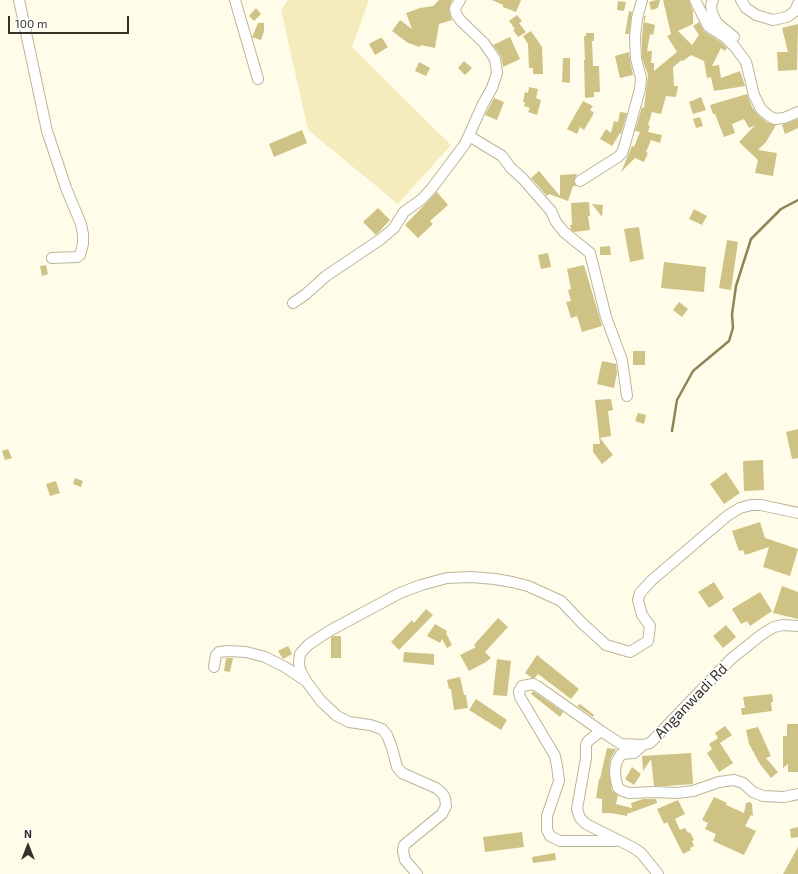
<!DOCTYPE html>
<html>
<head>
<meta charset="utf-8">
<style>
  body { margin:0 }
  #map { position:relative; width:798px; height:874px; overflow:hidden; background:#fffcea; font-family:"Exo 2",sans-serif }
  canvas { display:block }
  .north { position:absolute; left:8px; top:826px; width:40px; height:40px; -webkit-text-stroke:3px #fff; paint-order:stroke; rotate:0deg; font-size:11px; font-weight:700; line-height:16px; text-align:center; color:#343227 }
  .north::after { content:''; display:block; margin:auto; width:14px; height:18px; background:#343227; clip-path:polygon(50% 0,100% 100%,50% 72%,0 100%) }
  .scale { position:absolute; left:8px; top:16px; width:121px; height:18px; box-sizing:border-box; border:2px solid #343227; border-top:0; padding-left:5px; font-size:12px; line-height:14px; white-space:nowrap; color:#343227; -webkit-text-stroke:3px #fff; paint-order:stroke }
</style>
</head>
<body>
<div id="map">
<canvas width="798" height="874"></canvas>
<div class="north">N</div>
<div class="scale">100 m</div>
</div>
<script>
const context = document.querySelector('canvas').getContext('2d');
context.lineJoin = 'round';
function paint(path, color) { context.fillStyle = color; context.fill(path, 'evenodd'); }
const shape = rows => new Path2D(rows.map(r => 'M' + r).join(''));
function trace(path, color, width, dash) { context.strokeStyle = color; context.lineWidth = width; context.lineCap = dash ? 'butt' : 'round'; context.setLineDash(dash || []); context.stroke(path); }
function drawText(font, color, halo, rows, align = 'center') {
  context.font = font + ' "Exo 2",sans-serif'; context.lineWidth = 3; context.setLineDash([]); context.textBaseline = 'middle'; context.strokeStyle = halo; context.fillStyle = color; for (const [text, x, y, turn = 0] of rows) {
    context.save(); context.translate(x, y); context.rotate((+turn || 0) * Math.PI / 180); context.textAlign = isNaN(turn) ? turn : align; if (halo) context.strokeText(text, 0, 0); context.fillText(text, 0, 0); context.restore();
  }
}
const green = shape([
  [288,0,369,0,352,47,451,145,398,204,308,130,281,10]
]);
const stream = shape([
  [672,431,677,400,693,371,729,341,733,328,732,314,736,286,751,239,781,209,798,200]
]);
const building = shape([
  [439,0,452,0,449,9,450,15,452,20,439,24,435,48,421,45,420,47,408,43,392,31,400,20,412,29,406,13,420,8,433,6],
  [492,0,521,0,516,12,503,7,503,5],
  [656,0,660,0,658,8,651,10,649,2],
  [663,0,689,0,693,11,693,24,678,31,692,45,699,35,693,26,699,22,704,31,721,42,727,48,725,51,721,48,712,66,719,65,721,78,740,71,745,86,714,91,711,77,707,78,704,61,691,55,683,61,682,60,673,67,674,86,678,86,676,97,666,96,661,114,652,112,648,125,650,126,648,132,662,135,660,143,651,140,646,152,648,153,644,162,635,158,621,172,632,146,634,147,640,132,635,131,642,107,644,108,648,75,642,58,642,37,644,16,646,16,644,22,655,25,653,35,650,34,647,51,652,51,651,63,654,63,654,71,677,52,667,36,671,34],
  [618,1,626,2,624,11,617,10],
  [256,8,261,14,254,21,249,16],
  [629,11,632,12,629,34,625,34],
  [517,15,522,21,519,23,526,32,518,37,513,30,515,29,509,21],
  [258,23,264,23,264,31,261,40,252,37],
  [798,24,797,70,778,71,777,52,788,52,782,28],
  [531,31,542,47,543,74,533,74,533,68,529,68,528,44,523,36],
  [586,33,594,33,594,41,592,41,593,66,599,66,600,92,594,92,594,97,585,98,584,60,585,60,584,36,586,36],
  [510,37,520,59,503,67,501,56,493,45],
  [380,38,382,38,388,47,375,55,369,44],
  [629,52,630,60,633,75,620,78,615,56],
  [563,58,570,58,570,83,562,82],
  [464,61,472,68,465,75,458,68],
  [419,62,430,68,426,76,415,71],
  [529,87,538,89,536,98,541,100,537,115,528,112,530,108,524,106,525,102,523,102,525,92,528,93],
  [747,94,752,107,757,114,766,122,776,125,766,142,758,150,777,153,773,176,755,173,758,160,739,142,755,125,749,128,744,119,732,124,735,133,724,137,715,114,713,114,710,105],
  [701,97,706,110,693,114,689,102],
  [494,98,504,102,497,120,485,115],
  [583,101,593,106,590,110,594,113,584,130,580,127,577,134,567,129],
  [620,112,627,113,621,134,620,133,612,146,600,139,606,129,611,133,614,121,618,122],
  [700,117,703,126,696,128,693,119],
  [798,119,798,128,785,134,782,125],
  [302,130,307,143,274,157,269,144],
  [539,171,560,196,560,175,577,174,574,181,576,186,573,186,568,201,549,194,547,196,531,178],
  [437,192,448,205,430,221,433,224,418,238,405,225],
  [589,202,590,216,588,216,590,230,574,232,571,230,570,225,572,225,571,203],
  [592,204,603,205,602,217],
  [378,208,390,220,376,235,363,222],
  [694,209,707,216,702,225,689,219],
  [639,227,644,259,630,262,624,229],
  [727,240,738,242,731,290,719,288],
  [610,246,611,255,600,255,600,247],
  [548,253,551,267,541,269,538,255],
  [664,262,706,267,704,292,661,288],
  [46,265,48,274,42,276,40,266],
  [584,265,602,326,582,332,577,316,571,318,566,302,571,301,568,290,571,289,567,269],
  [679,302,688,309,682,317,673,310],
  [633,351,645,351,645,365,633,365],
  [602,361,616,364,617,373,614,388,597,384],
  [611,399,613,410,608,411,611,436,600,438,613,455,602,464,593,452,593,444,600,444,595,400],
  [638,413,646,415,644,424,635,421],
  [798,429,798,458,792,459,786,432],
  [8,449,12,458,5,460,2,451],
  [763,460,764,490,744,491,743,461],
  [726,472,740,493,724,504,710,484],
  [75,478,83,481,81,487,73,484],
  [56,481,60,493,50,496,46,484],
  [760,522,765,538,798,549,790,576,763,567,769,547,745,555,743,550,739,551,732,531],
  [714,582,724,598,709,608,698,592],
  [782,586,798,592,798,619,773,613],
  [760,592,772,611,750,626,747,621,741,624,732,609],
  [426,609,433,615,399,650,391,642,412,620,414,623],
  [498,618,508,627,485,652,491,658,486,662,469,671,460,655,476,647,474,645],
  [435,624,447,631,446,633,452,645,447,648,442,639,440,643,427,636],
  [726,625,736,637,723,648,713,636],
  [334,636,341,636,341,658,331,658,331,637],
  [288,646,292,654,283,659,278,651],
  [404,652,434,654,434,665,403,662],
  [537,655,579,689,571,699,538,674,535,678,532,678,525,673],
  [226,658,233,658,230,672,224,671],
  [497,659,511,661,507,696,493,695],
  [460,677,464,695,466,695,468,708,454,710,451,689,449,689,447,680],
  [533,691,563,712,560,717,531,694],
  [772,694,773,702,771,702,772,711,742,715,741,708,745,708,743,697],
  [476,699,507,720,501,730,469,710],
  [580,704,594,715,593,717,577,706],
  [787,724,798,724,798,772,788,772,788,764,783,768,783,736,787,736],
  [725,726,732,735,720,743,733,763,719,772,707,753,712,749,709,744,718,738,715,733],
  [758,727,771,756,766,758,778,772,771,778,760,764,749,744,746,730],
  [607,748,616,749,610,760,609,771,612,791,618,795,616,804,632,808,631,803,643,799,656,799,657,803,627,814,627,816,611,813,602,813,602,799,596,798,599,779,600,779],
  [691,753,693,784,667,786,654,786,651,759,643,771,642,756],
  [632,767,641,774,634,785,625,779],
  [714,797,727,803,726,805,744,813,746,803,750,802,752,804,753,816,751,815,745,826,756,831,744,855,713,841,716,834,705,829,708,823,702,820],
  [678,800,685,814,675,819,680,830,685,828,688,833,690,832,694,840,692,841,694,846,690,848,691,850,683,854,667,822,664,824,657,809],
  [798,827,798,837,791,838,790,829],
  [522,832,524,847,485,852,483,837],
  [798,847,798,874,783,874],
  [555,853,556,860,533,863,532,857]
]);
const minor = shape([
  [19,0,47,131,66,188,81,224,83,234,83,244,80,255,77,257,52,258],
  [235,0,258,79],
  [695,0,708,26,725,37,735,47,746,62,754,95,761,109,769,116,775,119,784,118,798,112],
  [713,0,711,5,712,13,717,23,734,37],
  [741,0,746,8,756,15,773,20,787,17,795,11,798,4],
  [469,136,502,156,510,167,523,179,551,211,556,222,564,232,590,253,606,317,622,360,627,396],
  [580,181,618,157,622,153,625,144,640,89,641,78,636,59,635,37,637,18,642,0],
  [293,303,306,294,326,276,381,239,394,228,404,212,422,199,432,188,465,144,483,104,492,88,497,73,495,59,484,43,461,21,456,14,455,8,460,0],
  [214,667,216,655,219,652,228,651,246,652,265,657,285,667,303,679],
  [601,731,537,686,533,684,522,686,519,691,520,697,555,756,557,766,559,781,547,816,547,830,550,836,560,841,615,841],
  [643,745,634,753,621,754,616,763,615,772,616,780,618,788,623,791,629,793,654,792,677,793,693,791,719,782,734,780,743,783,753,792,763,796,784,797,798,794],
  [417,874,405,860,403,851,404,845,442,814,446,806,445,798,442,793,436,788,402,773,397,767,392,748,387,735,382,729,370,725,349,722,337,716,321,701,306,681,300,670,299,662,300,654,308,645,329,631,400,593,421,585,447,578,471,577,495,579,512,582,528,586,561,601,582,623,606,645,630,652,648,641,650,626,642,615,638,600,640,593,652,580,727,516,740,508,751,505,761,505,798,513],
  [658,874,641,853,632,847,586,824,580,818,577,809,586,758,586,745,588,741,601,731,621,744,643,745,650,743,654,739,731,659,761,635,774,627,783,625,798,626]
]);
const streetNames = [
  ["Anganwadi Rd",691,701,-46]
];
paint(green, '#f5ecbd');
trace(stream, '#8e8557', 2.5);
paint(building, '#cfc285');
trace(minor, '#bbb699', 12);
trace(minor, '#fff', 10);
drawText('15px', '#343227', '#fff', streetNames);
</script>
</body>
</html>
